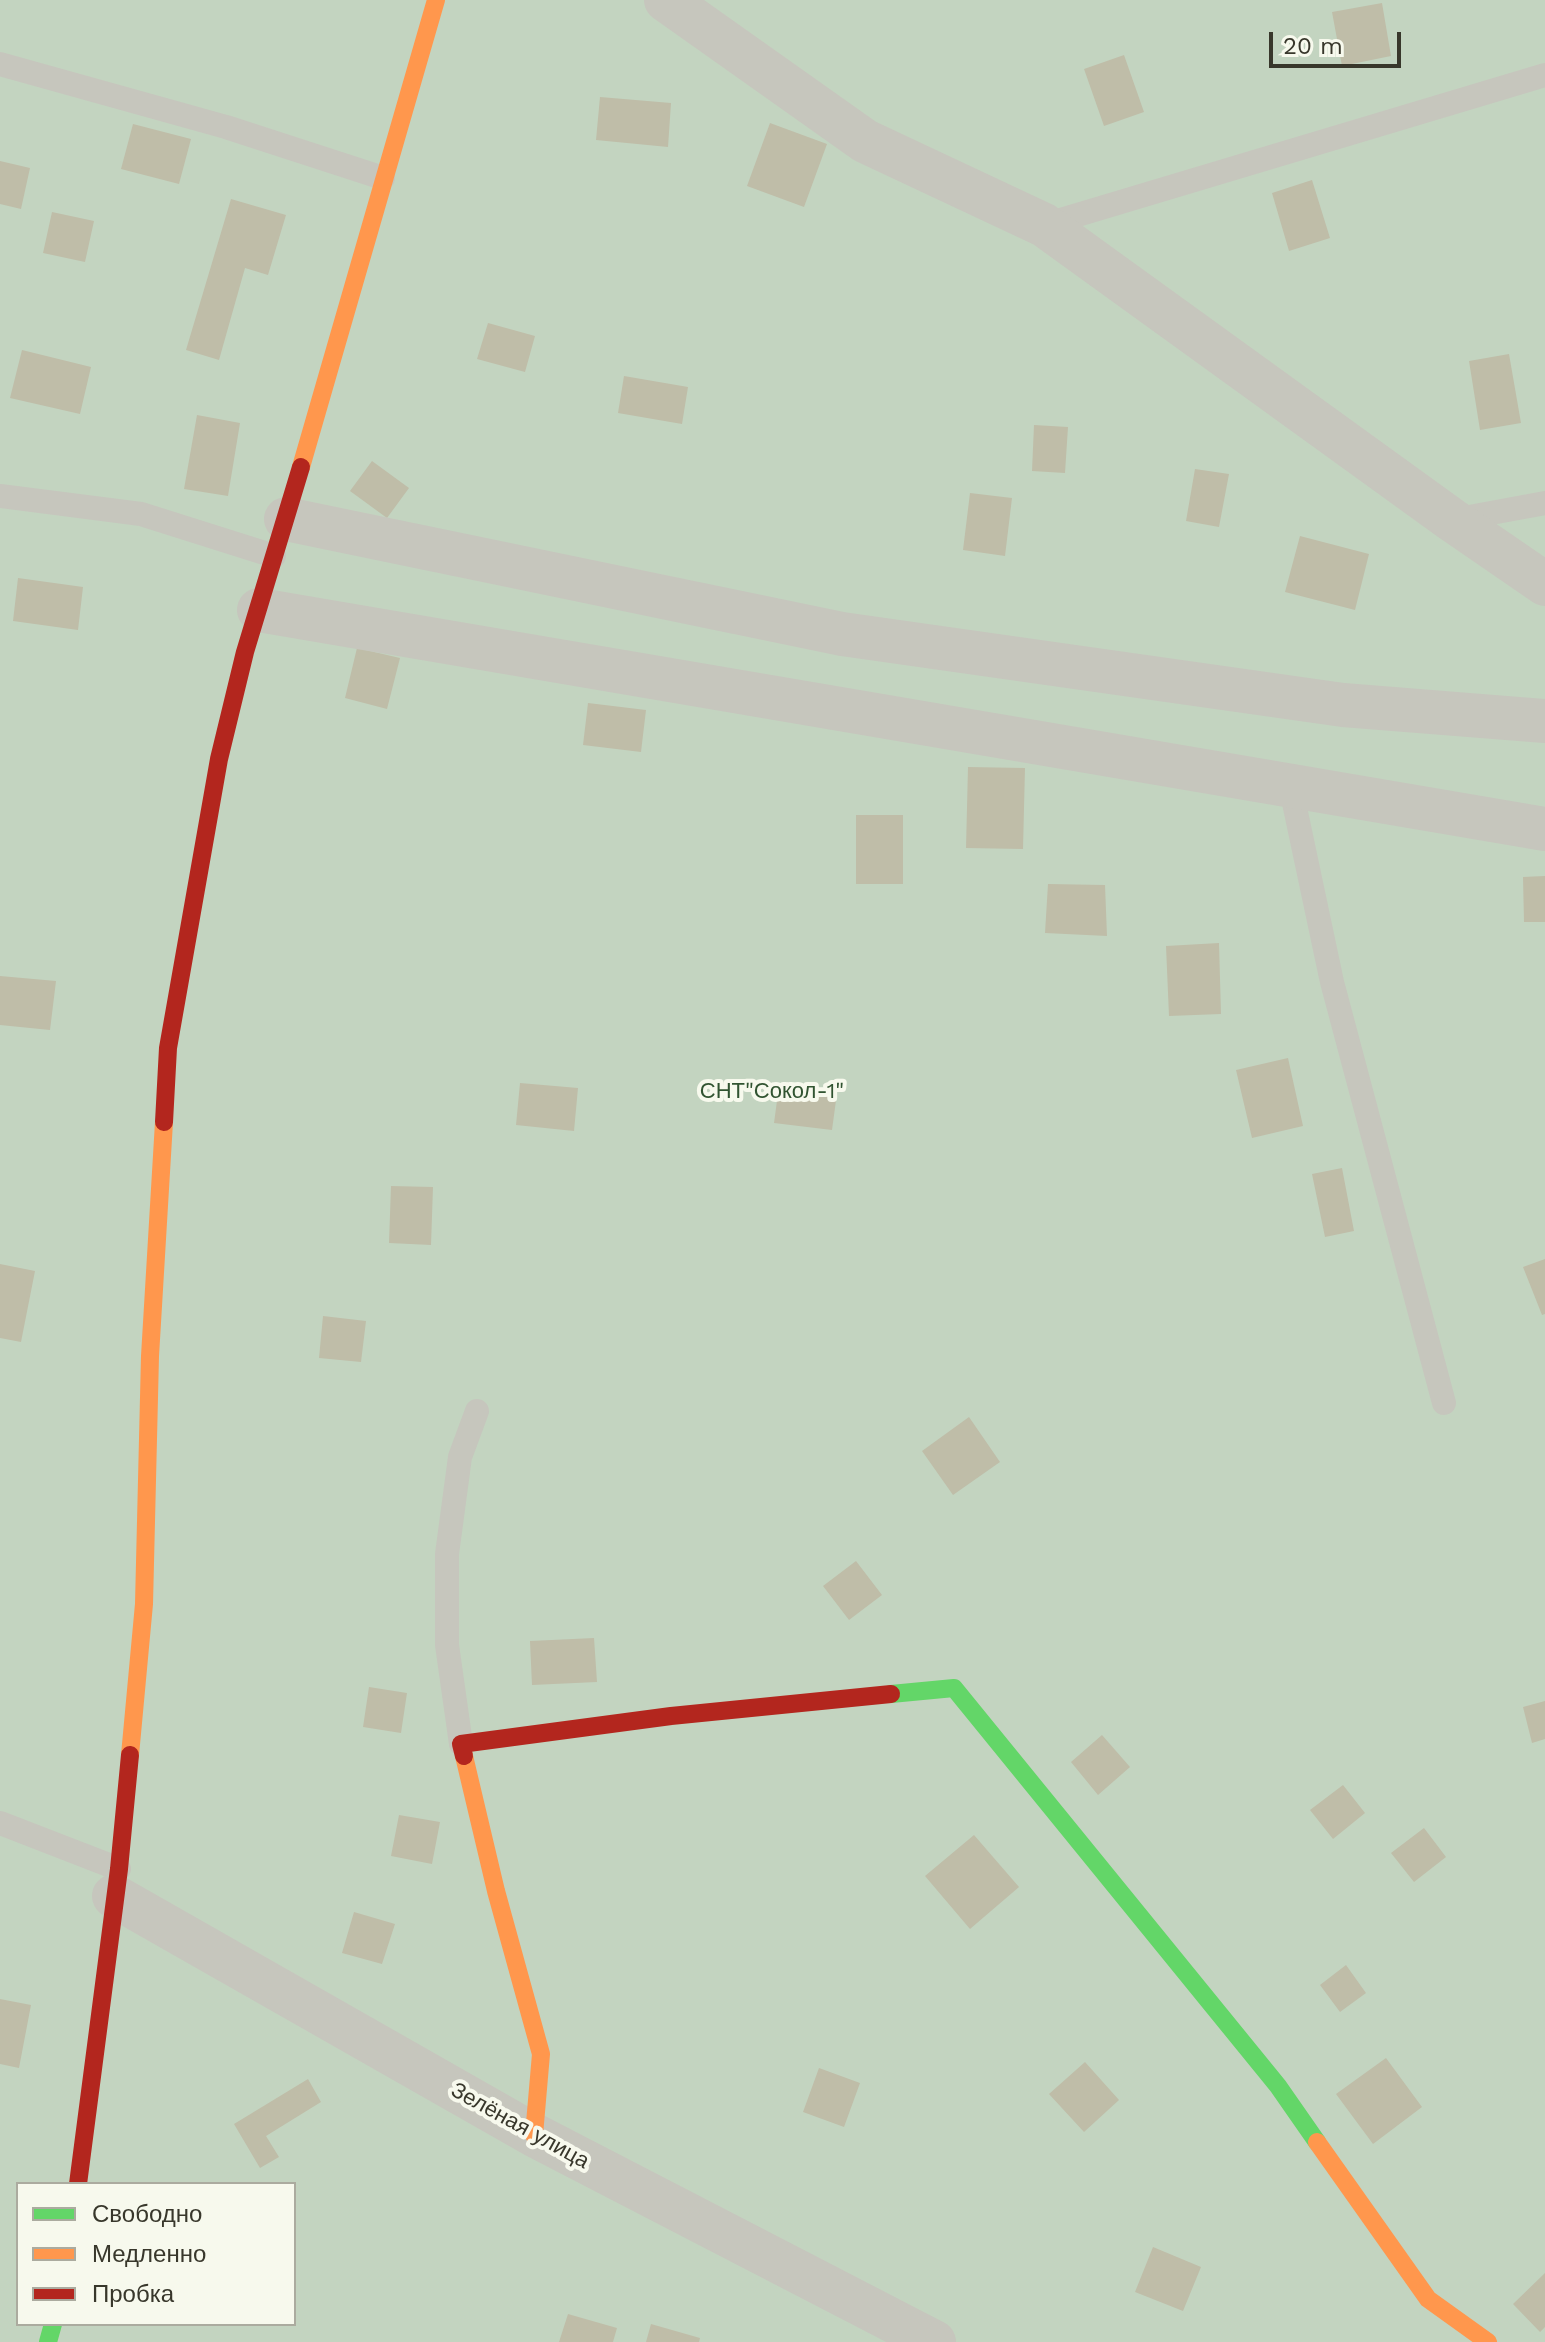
<!DOCTYPE html>
<html>
<head>
<meta charset="utf-8">
<style>
  body { margin:0 }
  #map { position:relative; width:1545px; height:2342px; overflow:hidden; background:#eceee4; font-family:"Work Sans",sans-serif }
  canvas { display:block }
  .legend { position:absolute; left:16px; top:2182px; width:280px; height:144px; box-sizing:border-box; background:#f7f9ed; border:2px solid #abab9f; margin:0; padding:10px 14px; list-style:none; font-size:24px; color:#38372b }
  .legend li { display:flex; align-items:center; gap:16px; height:40px }
  .legend b { width:40px; border:2px solid #abab9f }
  .scale { position:absolute; left:1269px; top:32px; width:132px; height:36px; box-sizing:border-box; border:4px solid #38372b; border-top:0; padding-left:10px; font-size:24px; line-height:28px; white-space:nowrap; color:#38372b; -webkit-text-stroke:6px #f7f9ed; paint-order:stroke }
</style>
</head>
<body>
<div id="map">
<canvas width="1545" height="2342"></canvas>
<ul class="legend">
<li><b style="height:10px;background:#63d668"></b>Свободно</li>
<li><b style="height:10px;background:#ff974d"></b>Медленно</li>
<li><b style="height:10px;background:#b3261e"></b>Пробка</li>
</ul>
<div class="scale">20 m</div>
</div>
<script>
const context = document.querySelector('canvas').getContext('2d');
context.lineJoin = 'round';
function paint(path, color) { context.fillStyle = color; context.fill(path, 'evenodd'); }
const shape = rows => new Path2D(rows.map(r => 'M' + r).join(''));
function trace(path, color, width, dash) { context.strokeStyle = color; context.lineWidth = width; context.lineCap = dash ? 'butt' : 'round'; context.setLineDash(dash || []); context.stroke(path); }
function drawText(font, color, halo, rows, align = 'center') {
  context.font = font + ' "Work Sans",sans-serif'; context.lineWidth = 8; context.setLineDash([]); context.textBaseline = 'middle'; context.strokeStyle = halo; context.fillStyle = color; for (const [text, x, y, turn = 0] of rows) {
    context.save(); context.translate(x, y); context.rotate((+turn || 0) * Math.PI / 180); context.textAlign = isNaN(turn) ? turn : align; if (halo) context.strokeText(text, 0, 0); context.fillText(text, 0, 0); context.restore();
  }
}
const green = shape([
  [0,0,1545,0,1545,2342,0,2342],
  [18,2184,294,2184,294,2324,18,2324]
]);
const building = shape([
  [1382,3,1391,56,1342,66,1332,12],
  [1124,55,1144,112,1104,126,1084,69],
  [600,97,671,103,668,147,596,140],
  [770,123,827,144,804,207,747,186],
  [133,124,191,139,179,184,121,169],
  [0,161,30,168,21,209,0,204],
  [1312,180,1330,238,1289,251,1272,193],
  [231,199,286,215,268,275,245,268,219,360,186,350],
  [52,212,94,221,85,262,43,253],
  [488,323,535,336,525,372,477,359],
  [22,350,91,367,80,414,10,398],
  [1509,354,1521,423,1480,430,1469,361],
  [624,376,688,387,682,424,618,413],
  [197,415,240,423,228,496,184,489],
  [1034,425,1068,427,1065,473,1032,471],
  [372,461,409,488,387,518,350,491],
  [1195,469,1229,474,1219,527,1186,521],
  [970,493,1012,498,1005,556,963,550],
  [1300,536,1369,554,1355,610,1285,592],
  [18,578,83,587,78,630,13,621],
  [357,648,400,658,387,709,345,698],
  [588,703,646,710,641,752,583,745],
  [968,767,1025,768,1023,849,966,848],
  [856,815,903,815,903,884,856,884],
  [1545,876,1545,922,1524,922,1523,877],
  [1048,884,1105,885,1107,936,1045,933],
  [1219,943,1221,1014,1169,1016,1166,946],
  [0,976,56,981,50,1030,0,1025],
  [1288,1058,1303,1126,1252,1138,1236,1070],
  [520,1083,578,1088,574,1131,516,1125],
  [779,1086,837,1093,832,1130,774,1123],
  [1342,1168,1354,1231,1325,1237,1312,1174],
  [391,1186,433,1187,431,1245,389,1243],
  [1545,1259,1545,1314,1542,1315,1523,1267],
  [0,1264,35,1271,21,1342,0,1338],
  [323,1316,366,1321,361,1362,319,1358],
  [969,1417,1000,1462,953,1495,922,1451],
  [856,1561,882,1595,849,1620,823,1586],
  [594,1638,597,1682,532,1685,530,1641],
  [369,1687,407,1693,401,1733,363,1727],
  [1545,1701,1545,1739,1532,1743,1523,1707],
  [1102,1735,1130,1767,1098,1795,1071,1762],
  [1343,1785,1365,1813,1333,1839,1310,1810],
  [399,1815,440,1822,432,1864,391,1856],
  [1424,1828,1446,1857,1414,1882,1391,1853],
  [974,1835,1019,1887,970,1929,925,1876],
  [354,1912,395,1924,382,1964,342,1953],
  [1346,1965,1366,1993,1340,2012,1320,1985],
  [0,1999,31,2005,19,2068,0,2064],
  [1386,2058,1422,2107,1373,2144,1336,2094],
  [1085,2062,1119,2100,1084,2132,1049,2094],
  [819,2068,860,2083,844,2127,803,2112],
  [308,2079,321,2102,266,2136,279,2157,260,2168,234,2124],
  [1153,2247,1201,2267,1183,2311,1135,2292],
  [1545,2273,1545,2327,1540,2332,1513,2304],
  [568,2314,617,2328,613,2342,559,2342],
  [651,2324,700,2338,699,2342,646,2342]
]);
const lane = shape([
  [0,64,226,127,383,178],
  [1044,225,1545,75],
  [0,496,141,514,274,556],
  [1453,520,1545,503],
  [1290,784,1332,982,1444,1403],
  [461,1744,447,1645,447,1554,460,1457,477,1411],
  [0,1823,119,1869]
]);
const street = shape([
  [666,0,865,141,1044,225,1452,520,1545,584],
  [286,519,842,634,1343,705,1545,721],
  [259,610,1545,829],
  [114,1896,534,2135,934,2342]
]);
const fast = shape([
  [891,1694,954,1688,1278,2086,1317,2142],
  [48,2342,53,2324]
]);
const slow = shape([
  [301,467,436,0],
  [130,1755,144,1604,150,1356,164,1122],
  [464,1756,496,1891,541,2054,534,2135],
  [1317,2142,1428,2299,1488,2342]
]);
const jam = shape([
  [164,1122,168,1048,219,759,245,652,301,467],
  [464,1756,461,1744,671,1716,891,1694],
  [78,2184,119,1869,130,1755]
]);
const parkNames = [
  ["СНТ\"Сокол-1\"",772,1092]
];
const streetNames = [
  ["Зелёная улица",520,2126,29]
];
paint(green, '#c3d4c0');
paint(building, '#bfbda8');
trace(lane, '#c6c6bd', 24);
trace(street, '#c6c6bd', 44);
trace(fast, '#63d668', 18);
trace(slow, '#ff974d', 18);
trace(jam, '#b3261e', 18);
drawText('22px', '#315431', '#f7f9ed', parkNames);
drawText('22px', '#38372b', '#f7f9ed', streetNames);
</script>
</body>
</html>
